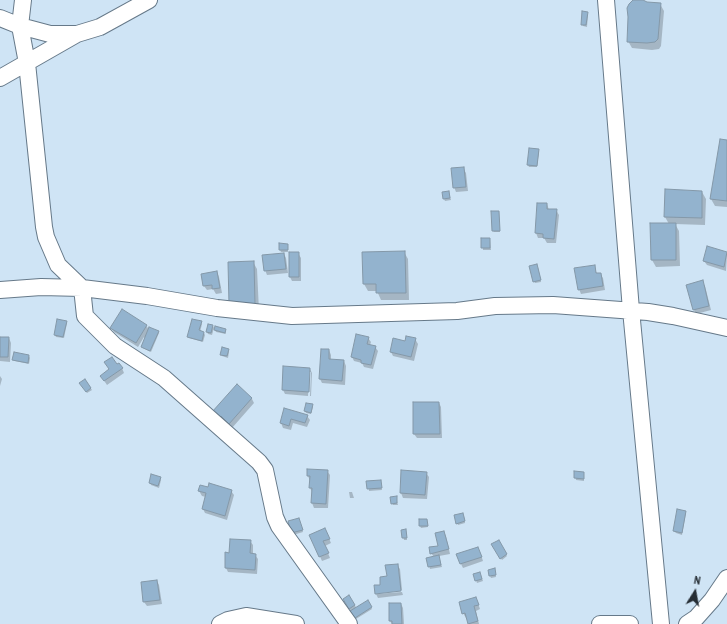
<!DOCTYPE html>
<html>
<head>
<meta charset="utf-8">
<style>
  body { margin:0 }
  #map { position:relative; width:727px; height:624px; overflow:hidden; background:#cfe4f5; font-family:"Archivo Narrow",sans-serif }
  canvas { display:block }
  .north { position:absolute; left:675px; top:572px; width:40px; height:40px; -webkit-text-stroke:3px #cfe4f5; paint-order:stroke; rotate:11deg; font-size:11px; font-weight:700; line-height:16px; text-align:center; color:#252d34 }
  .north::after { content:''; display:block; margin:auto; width:14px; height:18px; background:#252d34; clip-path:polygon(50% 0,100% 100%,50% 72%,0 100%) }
</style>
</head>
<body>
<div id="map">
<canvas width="727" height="624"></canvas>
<div class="north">N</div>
</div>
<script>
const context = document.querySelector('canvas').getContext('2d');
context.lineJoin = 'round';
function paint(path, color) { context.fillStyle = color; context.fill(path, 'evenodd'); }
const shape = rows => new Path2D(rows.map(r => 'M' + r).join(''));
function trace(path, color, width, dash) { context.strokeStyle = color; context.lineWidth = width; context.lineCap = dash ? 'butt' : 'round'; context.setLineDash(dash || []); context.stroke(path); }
const shadow = shape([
  [647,3,660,4,664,11,661,46,659,49,652,50,632,48,628,41],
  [587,13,588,15,587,27,583,26,582,24],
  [727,141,727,207,715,206,711,199],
  [538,150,539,152,537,167,529,167,528,165],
  [463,168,466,173,468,191,456,192,454,187],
  [449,192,451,200,445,201,444,199],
  [702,192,706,199,705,225,675,224,679,231,680,266,656,267,652,260,669,224,665,217],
  [538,204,547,204,549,210,556,210,559,215,556,243,547,243,544,238,538,238,536,233],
  [498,212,500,232,494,232,493,231],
  [482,239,490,239,491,250,483,250],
  [287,245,288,252,281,252,280,250],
  [708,247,727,253,726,271,707,265,704,261],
  [404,252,408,259,409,300,381,300,377,291,368,291,364,284,363,253],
  [298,253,301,258,301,281,292,281,290,277],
  [284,254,286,258,288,273,267,275,265,270],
  [253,262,257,269,259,311,234,312],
  [594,266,597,274,600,274,603,278,605,290,581,294,579,289],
  [538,267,541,282,535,283,534,281],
  [217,272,219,277,222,293,216,294,213,289,207,290,204,286,202,275],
  [702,282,705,286,711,310,696,314,694,310],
  [66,322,67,323,64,338,56,337,55,335],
  [201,322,202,324,200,332,204,333,205,335,203,342,189,338,188,337],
  [146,325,149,330,158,331,159,333,151,352,143,348,142,346,145,338,144,337,138,347,114,332,111,328],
  [213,326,214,328,212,335,208,334,207,332],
  [215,330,225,330,226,334,216,332],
  [0,338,9,338,11,343,10,362,0,361],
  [368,338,371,342,370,345,375,347,378,351,373,369,364,367,362,363,354,361,352,357],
  [415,339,418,344,414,361,393,356,391,352,406,342],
  [228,350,229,352,228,358,222,356,221,354],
  [329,350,331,355,331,360,344,361,346,366,345,385,322,383,320,379],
  [29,356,30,358,29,364,15,361,13,360],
  [105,363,122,368,124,373,107,385,101,376,110,370],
  [310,369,312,373,311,396,310,396,311,372,309,372,308,396,285,394,283,390],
  [0,376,2,379,0,386],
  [85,380,92,390,87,393,80,383],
  [237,385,252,399,254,403,232,428,224,420,222,422,215,416],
  [439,403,441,407,442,438,417,438,414,434],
  [312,405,313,407,311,414,306,413,305,411],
  [285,409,307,416,310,420,307,427,293,423,291,430,283,428,281,423],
  [327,471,330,475,328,508,314,508,312,503,312,492,310,488,310,481,308,476],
  [575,472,584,473,584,481,576,480],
  [426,473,429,477,427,499,403,498,401,493],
  [160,478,161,480,159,488,151,485,150,483],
  [380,481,382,490,369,491,368,482],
  [209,488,231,491,234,495,227,520,205,513,203,509,206,497,202,496,199,491],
  [349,492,352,492,354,498,350,498],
  [396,497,398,505,393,505,392,503],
  [685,511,686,513,682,535,676,533,674,531],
  [464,516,465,523,458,525,457,523],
  [427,520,428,527,421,528,420,526],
  [299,521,303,532,293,535,292,533],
  [406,530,407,540,404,540,402,531],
  [444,532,446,536,450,554,439,556,442,567,430,569,427,558,434,557,431,553,439,546],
  [327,534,331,543,325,546,330,558,322,561,310,535],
  [250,541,253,545,253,555,255,555,258,559,257,574,228,572,226,568,230,554],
  [498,541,507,556,502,560,493,545],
  [480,552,483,561,463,568,461,564],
  [397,565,400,569,402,590,376,592,376,594,375,586,381,585,381,578,388,577,386,566],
  [495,571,496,577,491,578,490,576],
  [474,575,481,575,483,581,477,583],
  [157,581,159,585,162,604,147,606,144,602],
  [402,592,403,595,378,598,376,594],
  [476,598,480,609,476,611,479,624,469,624,467,617,466,618,463,613],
  [344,600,355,605,356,608,368,601,372,609,356,619],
  [390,604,401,604,403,608,404,624,392,624,390,621]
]);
const building = shape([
  [633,0,643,0,647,2,661,3,658,39,655,42,647,43,627,42,628,17,627,8,629,4,633,0],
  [582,11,588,12,586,25,581,25,582,11],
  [720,139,727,140,727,201,710,199,720,139],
  [529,148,539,149,537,166,527,165,529,148],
  [464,167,466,187,453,188,451,168,464,167],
  [665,189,702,191,702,218,664,217,665,189],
  [449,191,450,198,443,199,442,192,449,191],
  [537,203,547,203,547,209,557,209,554,239,543,238,543,234,535,233,537,203],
  [491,211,499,211,500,231,492,231,491,211],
  [650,223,676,223,676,260,651,260,650,223],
  [481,238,490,238,490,248,481,248,481,238],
  [279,243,288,244,288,250,279,250,279,243],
  [707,246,727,252,724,267,703,261,707,246],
  [405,251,406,293,376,293,376,284,363,284,362,252,405,251],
  [289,252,299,252,299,277,289,277,289,252],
  [284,253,286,269,264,271,262,255,284,253],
  [254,261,255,304,229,305,228,262,254,261],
  [537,264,541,280,533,282,529,266,537,264],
  [595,265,596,273,601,273,603,286,578,290,574,268,595,265],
  [217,271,220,288,212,289,212,285,203,286,201,274,217,271],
  [703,280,709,306,693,310,686,285,703,280],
  [122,309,147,325,136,343,110,328,122,309],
  [57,319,67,321,63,337,54,335,57,319],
  [192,319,202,321,199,330,204,332,202,341,187,337,192,319],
  [208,324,213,325,211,333,206,332,208,324],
  [215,326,226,329,225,333,214,330,215,326],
  [149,327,159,331,150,351,141,347,149,327],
  [356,334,369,337,367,344,376,346,371,365,361,363,361,360,351,357,356,334],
  [406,336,416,338,411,357,390,352,393,338,405,341,406,336],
  [0,337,9,337,8,357,0,357,0,337],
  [222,347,229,349,227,356,220,355,222,347],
  [321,349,329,349,329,359,344,360,342,381,319,379,321,349],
  [14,352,29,355,28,363,12,360,14,352],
  [112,357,117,364,119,363,123,368,104,381,100,376,109,369,104,362,112,357],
  [283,366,310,368,309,392,282,390,283,366],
  [85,379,91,388,86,392,79,383,85,379],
  [237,384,252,398,229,424,221,416,219,418,212,412,237,384],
  [413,402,439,402,440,434,413,434,413,402],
  [306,403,313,404,311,413,304,411,306,403],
  [284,408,308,415,305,423,291,419,289,426,280,423,284,408],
  [307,469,328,470,326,504,311,503,312,488,309,488,310,476,307,476,307,469],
  [401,470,427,472,425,495,400,493,401,470],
  [574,471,584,472,584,479,574,478,574,471],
  [151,474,161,477,158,486,149,483,151,474],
  [381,480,382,488,367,489,366,481,381,480],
  [209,483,232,490,225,516,202,509,206,493,198,491,200,485,208,487,209,483],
  [397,496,397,503,391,504,390,497,397,496],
  [677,509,686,511,682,533,673,531,677,509],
  [463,513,465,521,456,524,454,515,463,513],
  [299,518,303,530,291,533,288,521,299,518],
  [419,519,427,519,428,526,419,526,419,519],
  [325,528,330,539,323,541,329,553,319,557,309,535,325,528],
  [406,529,407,538,402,538,401,530,406,529],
  [444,531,449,549,430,554,429,547,438,546,435,533,444,531],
  [230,539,251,540,250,553,256,554,255,570,225,568,225,552,229,553,230,539],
  [499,540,507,554,500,559,491,544,499,540],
  [478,547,482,557,460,564,456,554,478,547],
  [439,555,441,565,428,567,426,558,439,555],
  [398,564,401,591,375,594,374,585,380,585,380,577,387,576,385,565,398,564],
  [495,568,496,575,489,576,488,570,495,568],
  [480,572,482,579,475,581,473,574,480,572],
  [157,580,160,600,143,602,141,582,157,580],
  [349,595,355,605,349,609,343,599,349,595],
  [476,597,479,605,474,606,478,621,468,624,465,613,462,614,459,602,476,597],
  [368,600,372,607,355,618,350,611,368,600],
  [389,603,401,603,402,624,392,624,392,621,389,621,389,603]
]);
const minor = shape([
  [23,0,20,26,27,63,44,227,46,237,58,265,82,288,85,316,115,346,164,378,259,462,265,470,275,517,279,526,349,624],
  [606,0,631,310,661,624],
  [0,18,20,26,50,34,75,34],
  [0,78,77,34,100,27,149,0],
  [0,290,41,287,82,288,147,296,217,308,292,316,457,311,495,306,553,305,648,312,673,316,727,328],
  [220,624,228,620,246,616,296,624],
  [600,624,630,624],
  [687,624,696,618,712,600,727,578]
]);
paint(shadow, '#0003');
paint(building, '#93b3ce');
trace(building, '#8498a8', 1);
trace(minor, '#667989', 18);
trace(minor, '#fff', 16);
</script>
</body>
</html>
